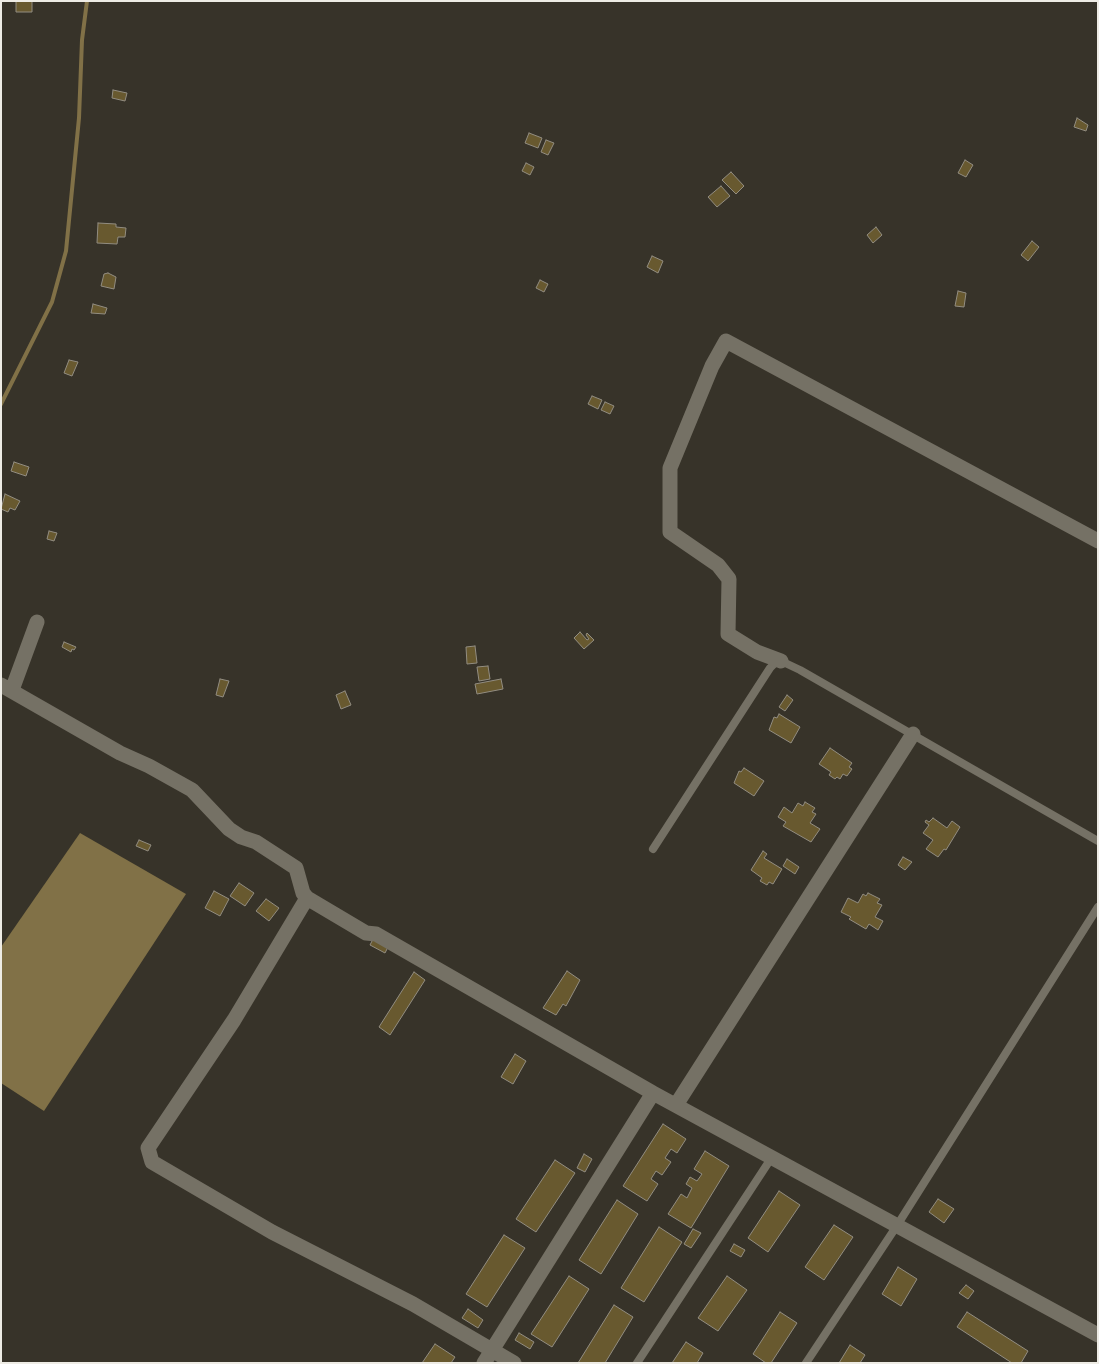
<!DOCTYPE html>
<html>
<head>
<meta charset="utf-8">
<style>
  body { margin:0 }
  #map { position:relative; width:1099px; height:1364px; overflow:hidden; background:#373329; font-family:Inter,sans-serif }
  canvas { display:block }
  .frame { position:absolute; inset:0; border:2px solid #eeece5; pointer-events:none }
</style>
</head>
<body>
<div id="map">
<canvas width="1099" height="1364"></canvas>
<div class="frame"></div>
</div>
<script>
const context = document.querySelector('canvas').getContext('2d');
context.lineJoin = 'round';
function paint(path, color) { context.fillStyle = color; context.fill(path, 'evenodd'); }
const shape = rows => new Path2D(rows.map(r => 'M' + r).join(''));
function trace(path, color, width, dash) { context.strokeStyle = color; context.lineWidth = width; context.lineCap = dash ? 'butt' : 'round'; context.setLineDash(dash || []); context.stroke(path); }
const water = shape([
  [80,833,186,894,44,1111,1,1083,1,947]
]);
const stream = shape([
  [1,404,52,302,66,251,79,118,82,40,87,1]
]);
const building = shape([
  [16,1,32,1,32,12,16,12,16,1],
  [113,90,127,93,125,101,112,98,113,90],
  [1077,118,1088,125,1086,131,1074,127,1077,118],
  [529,133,542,138,538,148,525,143,529,133],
  [546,140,554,143,548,155,541,152,546,140],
  [965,160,973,165,966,177,958,173,965,160],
  [526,163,534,167,530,175,522,171,526,163],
  [731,172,744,186,736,194,722,180,731,172],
  [721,186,730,196,717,207,708,197,721,186],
  [98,223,116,224,116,227,126,228,125,237,118,237,117,244,97,243,98,223],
  [876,227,882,235,873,243,867,235,876,227],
  [1032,241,1039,247,1028,261,1021,255,1032,241],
  [652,256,663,261,658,273,647,267,652,256],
  [108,273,116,277,114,289,101,286,104,274,108,273],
  [540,280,548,284,544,292,536,288,540,280],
  [958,291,966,293,964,307,955,306,958,291],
  [93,304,107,308,105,314,91,313,93,304],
  [69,360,78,362,72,376,64,373,69,360],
  [592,396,602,400,598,409,588,404,592,396],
  [605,402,614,406,610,414,601,410,605,402],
  [14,462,29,467,26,476,11,471,14,462],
  [5,494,20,501,15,510,10,508,8,512,1,509,5,494],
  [49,531,57,533,54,541,47,539,49,531],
  [580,632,587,640,589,639,586,635,587,633,594,640,584,649,574,638,580,632],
  [64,642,76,647,74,650,72,649,71,652,62,647,64,642],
  [475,646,477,663,467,664,466,647,475,646],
  [488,666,490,679,479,681,477,667,488,666],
  [220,679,229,681,223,697,216,695,220,679],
  [501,679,503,689,477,694,475,684,501,679],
  [345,691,351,705,341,709,336,695,345,691],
  [787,695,793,700,785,711,779,707,787,695],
  [779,714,800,727,791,743,769,730,774,717,777,718,779,714],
  [830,748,852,763,849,767,852,769,847,776,843,774,840,779,837,777,835,779,829,775,831,772,819,764,830,748],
  [744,768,764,781,754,796,734,783,739,771,741,772,744,768],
  [805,802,815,808,812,812,816,814,810,823,820,829,811,842,783,826,786,822,778,817,784,807,792,813,798,803,803,806,805,802],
  [933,818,947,828,952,821,960,827,946,850,944,849,938,857,926,849,933,840,923,833,929,825,925,822,926,820,929,822,933,818],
  [139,840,151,845,148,851,136,846,139,840],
  [763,851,767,854,764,858,782,869,773,884,769,882,767,885,760,881,762,878,751,870,763,851],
  [903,857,912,862,905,870,898,865,903,857],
  [787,859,799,867,795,874,783,866,787,859],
  [239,883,254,893,245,906,230,896,239,883],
  [214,891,229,899,220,916,205,908,214,891],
  [868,893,880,899,877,903,882,905,875,917,883,921,878,930,869,924,866,929,849,919,851,917,841,912,848,898,858,903,863,894,866,896,868,893],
  [266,899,279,908,269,921,256,911,266,899],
  [374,937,389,945,385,953,370,945,374,937],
  [567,971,580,980,566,1006,563,1004,556,1015,543,1008,567,971],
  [414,972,425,980,390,1035,379,1027,414,972],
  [515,1054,526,1061,513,1084,501,1077,515,1054],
  [663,1124,686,1139,677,1153,671,1149,665,1158,671,1162,662,1175,656,1171,651,1179,658,1184,647,1201,623,1186,663,1124],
  [705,1151,729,1166,691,1228,668,1214,681,1194,687,1198,692,1188,686,1184,690,1177,697,1181,702,1174,694,1169,705,1151],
  [584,1154,592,1159,585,1172,577,1168,584,1154],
  [555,1160,575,1173,536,1232,516,1219,555,1160],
  [779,1191,800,1205,768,1252,748,1238,779,1191],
  [938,1199,954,1209,944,1223,929,1212,938,1199],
  [617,1200,638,1214,601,1274,579,1260,617,1200],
  [834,1225,853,1237,824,1280,805,1267,834,1225],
  [659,1227,682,1242,644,1302,621,1288,659,1227],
  [693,1229,701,1233,691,1248,684,1244,693,1229],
  [504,1235,525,1248,487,1307,466,1294,504,1235],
  [734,1244,745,1250,741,1257,730,1251,734,1244],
  [898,1267,917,1279,901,1306,882,1294,898,1267],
  [569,1276,589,1289,552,1347,531,1334,569,1276],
  [727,1276,747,1290,718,1331,698,1318,727,1276],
  [966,1285,974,1291,968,1299,959,1293,966,1285],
  [614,1305,633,1317,605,1363,578,1363,614,1305],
  [468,1309,483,1320,478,1328,462,1318,468,1309],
  [780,1312,797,1323,771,1363,766,1363,753,1354,780,1312],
  [967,1312,1028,1351,1021,1363,1012,1363,957,1327,967,1312],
  [519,1333,534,1342,530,1349,515,1340,519,1333],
  [686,1342,703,1353,697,1363,672,1363,686,1342],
  [435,1344,455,1357,451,1363,422,1363,435,1344],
  [850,1345,865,1355,860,1363,839,1363,850,1345]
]);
const service = shape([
  [653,849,770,668,775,663,781,661,800,670,1098,841],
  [637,1363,772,1157],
  [806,1363,898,1224,1098,907]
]);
const minor = shape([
  [781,661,757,652,728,634,729,579,718,565,670,532,670,468,712,366,726,341,1098,541],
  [1,685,120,753,149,766,192,790,229,829,241,837,256,842,296,868,303,893,307,898],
  [12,690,37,622],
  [676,1105,913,734],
  [484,1363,653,1093],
  [514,1363,413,1304,272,1232,152,1162,148,1148,234,1020,307,898,366,933,376,934,653,1093,1098,1335]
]);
paint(water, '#817147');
trace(stream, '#817147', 4);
paint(building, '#68592f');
trace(building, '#928d81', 1);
trace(service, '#757165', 8);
trace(minor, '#757165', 15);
</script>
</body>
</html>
